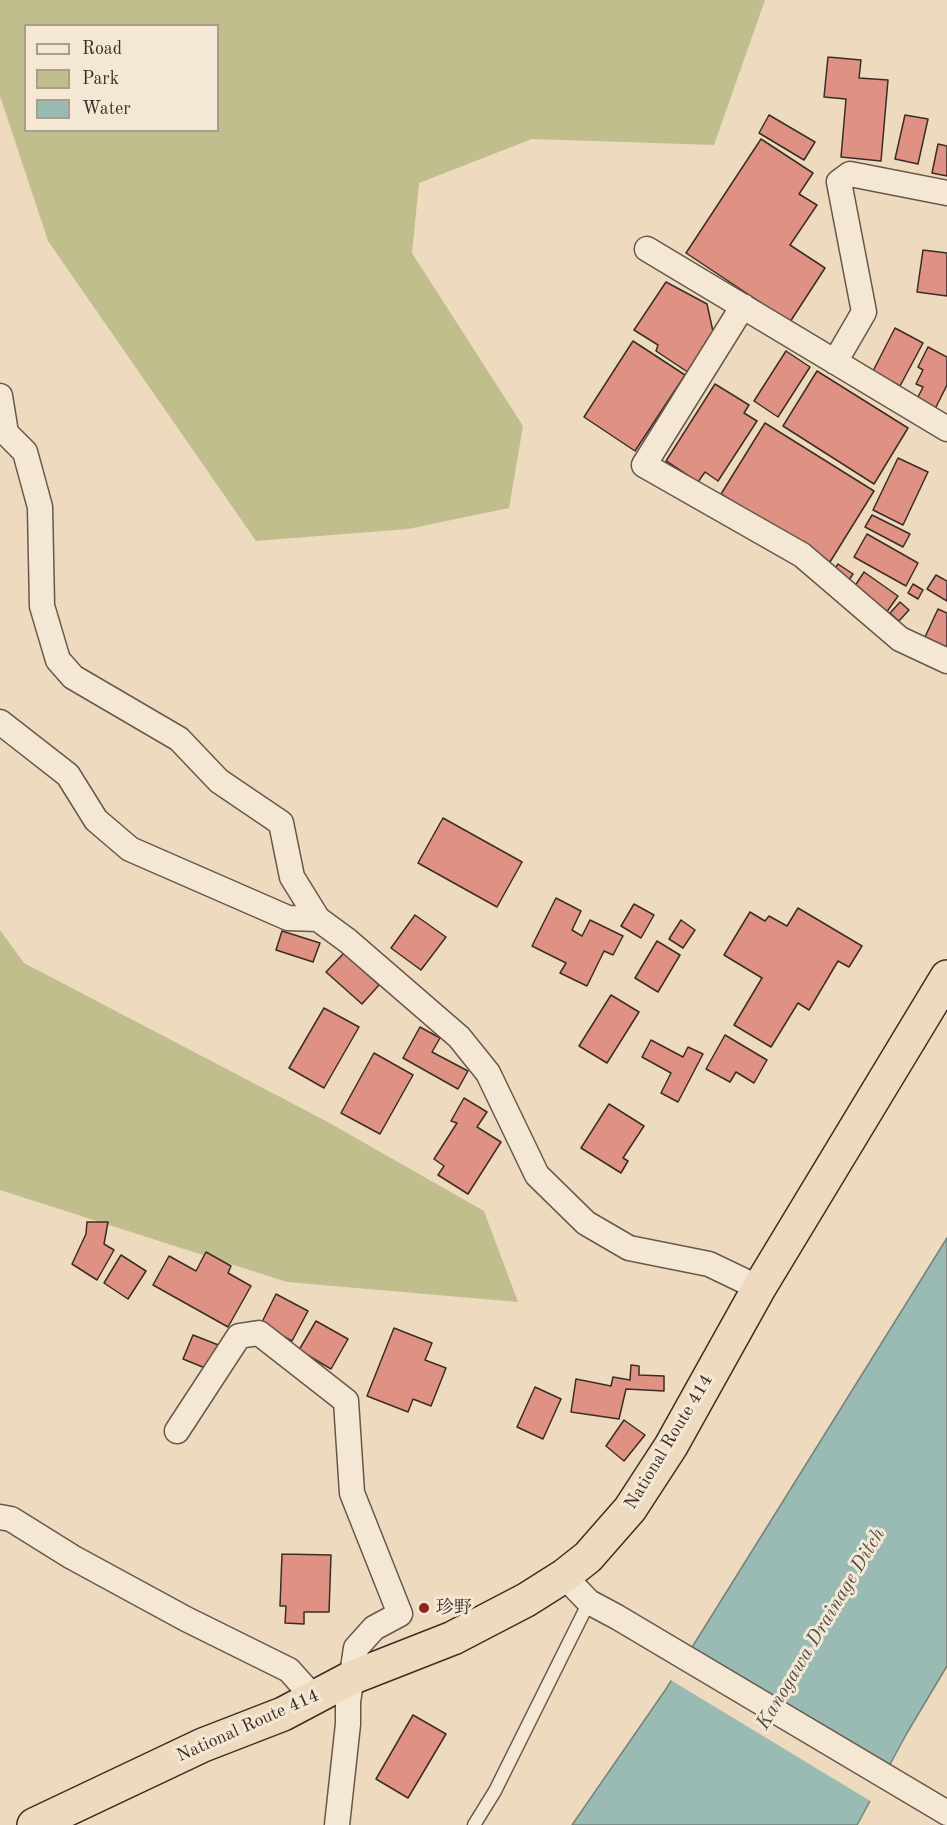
<!DOCTYPE html>
<html>
<head>
<meta charset="utf-8">
<style>
  body { margin:0 }
  #map { position:relative; width:947px; height:1825px; overflow:hidden; background:#eedbbf; font-family:"Old Standard TT",serif }
  canvas { display:block }
  .legend { position:absolute; left:24px; top:24px; width:195px; height:108px; box-sizing:border-box; background:#f4e8d5; border:2px solid #aa9d8f; margin:0; padding:8px 10px; list-style:none; font-size:18px; color:#3b2d26 }
  .legend li { display:flex; align-items:center; gap:12px; height:30px }
  .legend b { width:30px; border:2px solid #aa9d8f }
</style>
</head>
<body>
<div id="map">
<canvas width="947" height="1825"></canvas>
<ul class="legend">
<li><b style="height:8px;background:#f4e8d5"></b>Road</li>
<li><b style="height:16px;background:#c0be8d"></b>Park</li>
<li><b style="height:16px;background:#99bbb4"></b>Water</li>
</ul>
</div>
<script>
const context = document.querySelector('canvas').getContext('2d');
context.lineJoin = 'round';
function paint(path, color) { context.fillStyle = color; context.fill(path, 'evenodd'); }
const shape = rows => new Path2D(rows.map(r => 'M' + r).join(''));
function trace(path, color, width, dash) { context.strokeStyle = color; context.lineWidth = width; context.lineCap = dash ? 'butt' : 'round'; context.setLineDash(dash || []); context.stroke(path); }
function drawText(font, color, halo, rows, align = 'center') {
  context.font = font + ' "Old Standard TT","Noto Serif JP",serif'; context.lineWidth = 6; context.setLineDash([]); context.textBaseline = 'middle'; context.strokeStyle = halo; context.fillStyle = color; for (const [text, x, y, turn = 0] of rows) {
    context.save(); context.translate(x, y); context.rotate((+turn || 0) * Math.PI / 180); context.textAlign = isNaN(turn) ? turn : align; if (halo) context.strokeText(text, 0, 0); context.fillText(text, 0, 0); context.restore();
  }
}
const green = shape([
  [0,0,765,0,714,145,532,139,419,183,412,253,523,426,509,508,408,529,256,541,48,241,0,96],
  [26,26,218,26,218,130,26,130],
  [0,930,24,963,326,1121,484,1211,518,1302,287,1282,0,1190]
]);
const water = shape([
  [947,1238,947,1666,907,1733,857,1825,572,1825,666,1689,947,1238]
]);
const pier = shape([
  [690,1645,891,1767,872,1802,669,1679]
]);
const building = shape([
  [828,57,861,60,859,78,888,80,881,161,841,157,846,99,824,97,828,57],
  [769,115,815,142,804,160,759,133,769,115],
  [905,115,928,119,918,164,895,159,905,115],
  [761,139,813,173,799,194,817,205,790,245,825,268,790,322,686,253,761,139],
  [938,144,947,146,947,176,932,173,938,144],
  [923,250,947,253,947,296,917,292,923,250],
  [666,282,707,304,714,336,689,373,656,351,658,345,634,330,666,282],
  [895,328,923,343,900,386,873,371,895,328],
  [633,341,685,375,635,451,584,417,633,341],
  [928,347,947,357,947,385,935,409,917,399,923,387,916,384,923,370,918,367,928,347],
  [786,351,810,367,778,417,754,401,786,351],
  [817,371,908,428,874,484,783,426,817,371],
  [715,384,749,405,744,413,757,421,718,481,705,472,698,482,666,461,715,384],
  [765,423,874,491,830,562,721,494,765,423],
  [898,458,928,472,903,525,873,510,898,458],
  [872,515,910,534,903,547,865,527,872,515],
  [867,534,918,563,906,586,854,557,867,534],
  [838,564,853,574,847,583,832,573,838,564],
  [864,572,898,596,886,613,853,589,864,572],
  [936,575,947,581,947,601,927,589,936,575],
  [913,584,923,590,918,599,908,593,913,584],
  [900,602,909,610,899,621,890,613,900,602],
  [938,609,947,613,947,647,925,637,938,609],
  [443,818,522,862,497,907,418,863,443,818],
  [556,898,581,911,572,930,582,936,590,920,623,936,613,955,604,951,587,986,560,973,566,963,532,946,556,898],
  [634,904,654,915,641,938,621,926,634,904],
  [798,908,862,946,849,967,838,961,809,1010,798,1003,771,1047,734,1025,762,978,724,955,750,912,765,921,769,916,787,926,798,908],
  [415,915,446,937,421,970,391,948,415,915],
  [681,920,695,930,683,948,669,939,681,920],
  [282,931,320,943,313,962,276,950,282,931],
  [657,941,680,955,658,992,635,978,657,941],
  [344,953,379,985,362,1004,326,972,344,953],
  [611,995,639,1012,607,1063,579,1046,611,995],
  [324,1008,359,1027,324,1088,289,1068,324,1008],
  [420,1027,440,1038,432,1052,468,1071,458,1089,403,1058,420,1027],
  [725,1035,767,1060,754,1083,736,1072,730,1082,706,1069,725,1035],
  [651,1040,683,1057,688,1047,703,1054,678,1102,661,1093,671,1073,642,1057,651,1040],
  [374,1053,413,1075,380,1134,341,1113,374,1053],
  [464,1098,487,1112,477,1127,501,1142,468,1194,438,1175,444,1166,434,1159,457,1123,451,1121,464,1098],
  [609,1104,644,1126,623,1158,628,1161,621,1173,581,1148,609,1104],
  [87,1222,108,1222,104,1244,114,1250,97,1280,72,1264,86,1234,87,1222],
  [206,1252,231,1266,228,1273,251,1286,228,1327,153,1285,169,1256,196,1271,206,1252],
  [121,1255,146,1271,128,1299,104,1283,121,1255],
  [276,1294,308,1311,292,1341,261,1324,276,1294],
  [316,1321,348,1339,331,1369,299,1350,316,1321],
  [394,1328,432,1343,425,1360,446,1368,431,1406,413,1399,408,1412,367,1396,394,1328],
  [193,1335,221,1346,210,1370,183,1359,193,1335],
  [631,1365,639,1366,639,1375,664,1376,664,1391,626,1389,619,1419,571,1412,576,1379,611,1386,613,1377,630,1380,631,1365],
  [535,1387,561,1399,543,1439,517,1427,535,1387],
  [624,1420,645,1435,624,1461,606,1446,624,1420],
  [282,1554,331,1555,329,1612,304,1612,304,1624,285,1623,286,1606,280,1606,282,1554],
  [413,1715,446,1734,408,1798,376,1779,413,1715]
]);
const lane = shape([
  [474,1825,495,1791,589,1602]
]);
const street = shape([
  [647,249,947,429],
  [743,306,644,465,802,555,900,639,947,661],
  [835,362,864,312,839,182,850,174,947,193],
  [0,396,6,433,25,452,40,507,42,606,58,660,73,677,179,739,219,781,281,823,292,877,318,919,348,941,459,1037,488,1073,537,1175,586,1223,629,1248,709,1264,759,1288],
  [0,722,68,775,96,820,130,849,288,918,318,919],
  [177,1431,239,1336,259,1333,346,1401,352,1493,400,1614,374,1628,356,1648,348,1702,348,1724,337,1825],
  [0,1517,11,1519,72,1557,186,1619,289,1670,314,1698],
  [564,1576,589,1602,617,1617,947,1813]
]);
const highway = shape([
  [34,1825,203,1745,283,1714,351,1678,453,1638,526,1600,564,1576,588,1557,630,1509,671,1446,759,1288,947,977]
]);
const markers = [
  [424,1608,6,"#8f2418"]
];
const streetNames = [
  ["National Route 414",669,1442,-59],
  ["National Route 414",248,1726,-24]
];
const poiNames = [
  ["珍野",436,1608]
];
const waterNames = [
  ["Kanogawa Drainage Ditch",821,1629,-59]
];
paint(green, '#c0be8d');
paint(water, '#99bbb4');
trace(water, '#73827b', 1.5);
paint(pier, '#eedbbf');
paint(building, '#df9283');
trace(building, '#3b2d26', 1.5);
trace(lane, '#68584c', 15);
trace(street, '#68584c', 27);
trace(highway, '#3b2d26', 36);
trace(lane, '#f4e8d5', 12);
trace(street, '#f4e8d5', 24);
trace(highway, '#eedbbf', 33);
for (const [x, y, r, color] of markers) { const dot = new Path2D(); dot.arc(x, y, r, 0, 2 * Math.PI); context.fillStyle = color; context.fill(dot); trace(dot, '#f4e8d5', 2); }
drawText('18px', '#3b2d26', '#f4e8d5', streetNames);
drawText('18px', '#3b2d26', '#f4e8d5', poiNames, 'left');
drawText('italic 20px', '#52504a', '#f4e8d5', waterNames);
</script>
</body>
</html>
